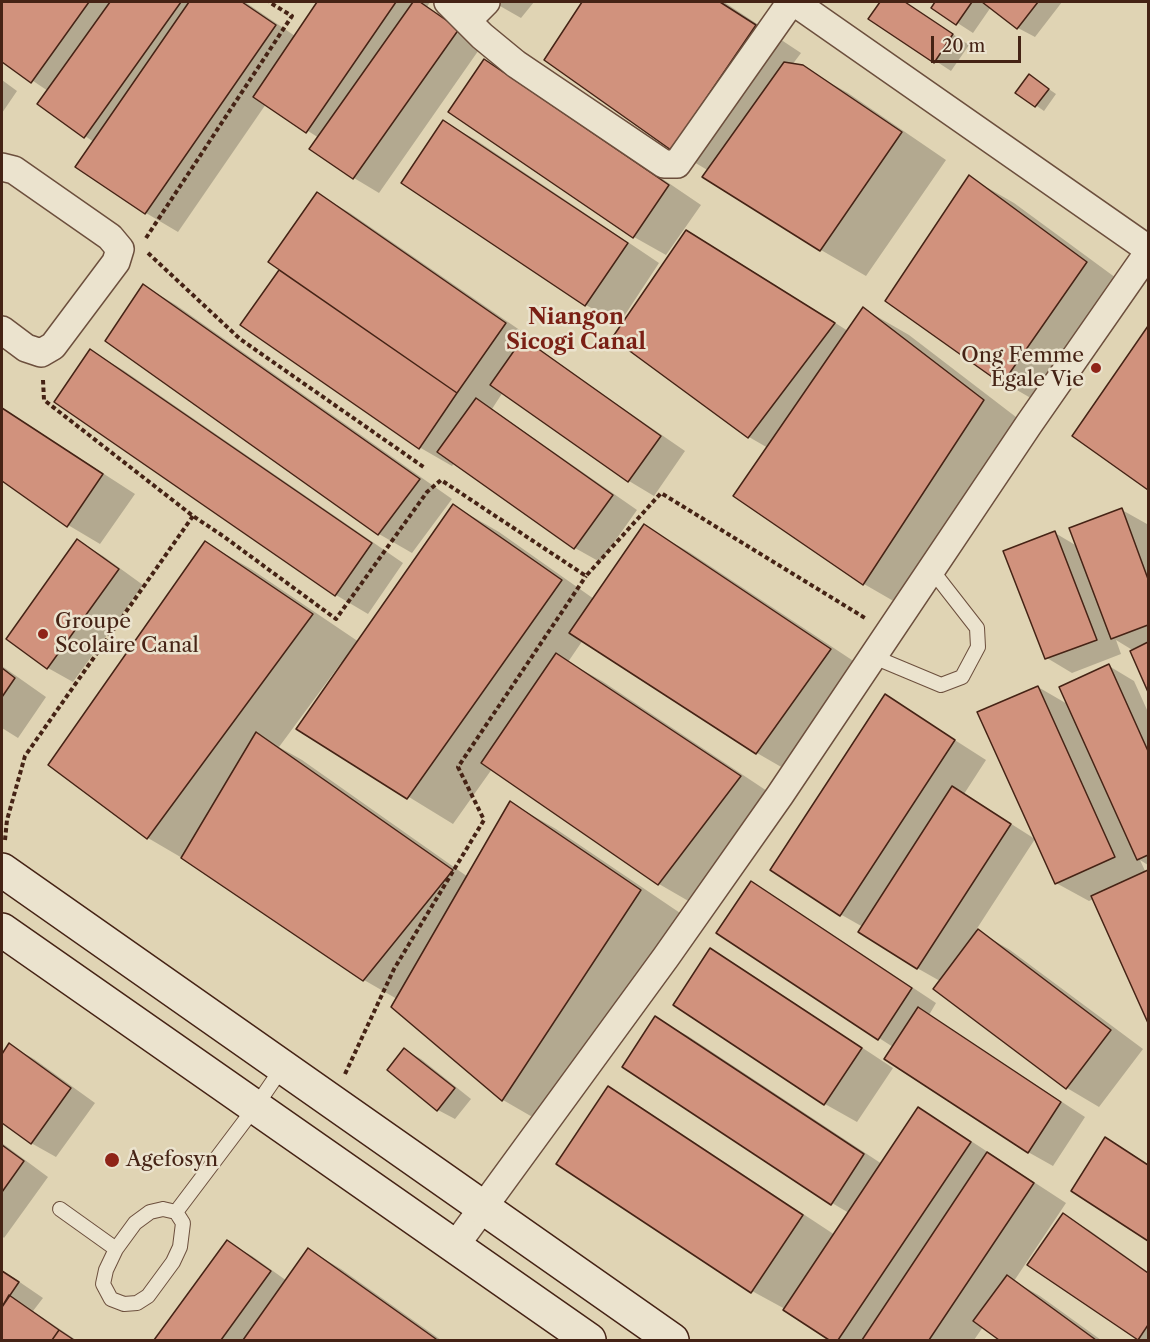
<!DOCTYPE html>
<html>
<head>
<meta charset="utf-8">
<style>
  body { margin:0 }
  #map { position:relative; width:1150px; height:1342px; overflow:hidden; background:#e0d4b4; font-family:"Libre Caslon Text",serif }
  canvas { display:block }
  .frame { position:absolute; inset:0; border:3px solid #452315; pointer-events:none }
  .scale { position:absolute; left:931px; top:36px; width:90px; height:27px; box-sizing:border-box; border:3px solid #452315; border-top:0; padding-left:8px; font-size:18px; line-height:21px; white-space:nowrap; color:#452315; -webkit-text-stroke:4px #ebe3ce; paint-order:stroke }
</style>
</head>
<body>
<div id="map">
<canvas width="1150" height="1342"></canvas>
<div class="frame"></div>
<div class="scale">20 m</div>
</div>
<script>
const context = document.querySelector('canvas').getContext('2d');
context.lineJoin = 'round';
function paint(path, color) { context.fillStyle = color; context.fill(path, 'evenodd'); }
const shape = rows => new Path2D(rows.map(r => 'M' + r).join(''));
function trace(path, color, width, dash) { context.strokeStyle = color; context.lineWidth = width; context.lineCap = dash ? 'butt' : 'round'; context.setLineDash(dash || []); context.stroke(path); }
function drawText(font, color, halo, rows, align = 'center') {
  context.font = font + ' "Libre Caslon Text",serif'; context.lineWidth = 5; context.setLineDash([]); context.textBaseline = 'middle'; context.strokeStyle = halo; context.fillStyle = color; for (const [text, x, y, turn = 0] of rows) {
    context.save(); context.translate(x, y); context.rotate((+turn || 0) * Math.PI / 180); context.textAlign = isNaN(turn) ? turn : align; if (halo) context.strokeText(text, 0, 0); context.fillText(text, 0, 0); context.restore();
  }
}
const shadow = shape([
  [2,2,186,2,188,3,191,2,245,2,295,36,319,2,430,2,427,7,483,44,379,193,354,178,312,148,319,138,266,104,178,232,146,213,77,166,94,142,85,136,48,91,2,60],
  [493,2,534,2,521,18],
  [584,2,724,2,801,53,792,65,802,67,848,93,946,160,866,276,821,250,704,176,709,171,672,149,546,60],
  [881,2,905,2,969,45,951,71,870,18],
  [937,2,1062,2,1035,37,1018,28,991,7,973,33,933,7],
  [484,61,517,80,701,205,666,255,634,237,450,112],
  [2,80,17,91,2,113],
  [1037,81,1056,94,1044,111,1017,92],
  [444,122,476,140,659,263,619,324,586,305,403,182],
  [969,177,1014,203,1131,289,1048,408,1003,382],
  [318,194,350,213,537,342,534,347,685,451,654,496,629,481,503,392,492,409,637,510,600,562,575,548,455,462,452,466,419,447,242,325,281,269],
  [732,258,848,331,864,309,909,335,1029,427,909,610,864,584,768,448,749,437],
  [144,286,176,305,452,499,412,553,379,534,107,340],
  [1148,329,1148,488,1074,436],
  [91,351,123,370,403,563,368,614,336,595],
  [2,408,135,494,100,544,68,525,2,479],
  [454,506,499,532,594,599,644,526,689,552,876,676,802,779,757,753,583,640,568,662,602,681,785,803,704,910,659,884,492,769,453,824,298,729,343,665,341,663,279,747,302,760,468,877,511,803,556,829,686,917,548,1126,503,1100,397,999,364,980,189,862,148,838,206,543,251,569,359,642],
  [1122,510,1147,524,1148,529,1148,688,1132,652,1134,651,1116,640,1121,654,1072,673,1047,658,1055,533,1077,546],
  [78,541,103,556,143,585,73,682,48,668],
  [2,666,46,697,18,738,2,728],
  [1109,666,1134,681,1148,712,1148,865,1140,860,1146,873,1148,872,1148,1020,1094,899,1089,901,1056,883,1038,687,1069,705],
  [886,696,986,760,964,794,1035,839,976,930,1010,950,1143,1049,1099,1107,1067,1088,940,981,917,968,863,927,840,914],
  [751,883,776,897,936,1003,929,1015,1085,1117,1053,1166,1028,1152,893,1047,879,1038],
  [711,950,743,969,893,1068,857,1122,825,1104],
  [655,1018,688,1036,882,1164,919,1109,951,1128,1066,1203,1014,1281,1040,1296,1101,1340,1002,1340,983,1327,974,1340,832,1340,785,1309,752,1291,608,1088,641,1107,835,1235,849,1213,832,1203],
  [9,1045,34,1059,95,1103,56,1157,31,1143,2,1121,2,1056],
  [405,1050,421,1059,471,1099,455,1119,438,1110,389,1070],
  [2,1143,48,1177,4,1238,2,1236],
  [1131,1154,1148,1165,1148,1239,1073,1191],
  [1064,1215,1089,1230,1148,1272,1148,1340,1138,1340,1029,1265],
  [227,1242,252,1256,287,1281,309,1250,341,1269,441,1340,156,1340],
  [2,1270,43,1298,33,1311,76,1340,2,1340]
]);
const building = shape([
  [2,2,89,2,31,83,2,62,2,2],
  [110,2,181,2,84,138,37,104,110,2],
  [189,2,242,2,276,25,145,214,75,167,189,2],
  [317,2,396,2,306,133,253,97,317,2],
  [413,2,420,2,459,29,353,179,309,149,413,2],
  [582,2,720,2,756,25,671,150,544,60,582,2],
  [880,2,905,2,953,34,934,63,868,19,880,2],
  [935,2,972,2,956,25,931,8,935,2],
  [982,2,1038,2,1017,29,982,2],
  [484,59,669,185,633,238,448,112,484,59],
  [784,62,803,65,902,132,820,251,702,177,784,62],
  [1029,74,1049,89,1035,107,1015,93,1029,74],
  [443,120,628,243,585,306,401,183,443,120],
  [969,175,1087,262,1002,384,885,301,969,175],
  [317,192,506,323,457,393,268,262,317,192],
  [686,230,835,323,748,438,612,338,686,230],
  [279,270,457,393,419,449,240,325,279,270],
  [143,284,420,479,378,535,105,341,143,284],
  [863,307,984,400,863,585,733,496,863,307],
  [1148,326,1148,490,1072,436,1148,326],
  [523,338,661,436,628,482,490,385,523,338],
  [90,349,372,543,335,596,54,402,90,349],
  [476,398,613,495,574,549,437,452,476,398],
  [2,408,103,474,67,527,2,481,2,408],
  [453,504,562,580,407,799,296,729,453,504],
  [1122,508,1148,579,1148,625,1111,639,1069,528,1122,508],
  [644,524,831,649,756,754,569,633,644,524],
  [1055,531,1097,640,1045,659,1003,551,1055,531],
  [77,539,119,569,47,669,6,639,77,539],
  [205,541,313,614,147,839,48,765,205,541],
  [1148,642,1148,692,1130,651,1148,642],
  [556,653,741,776,658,885,481,763,556,653],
  [1109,664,1148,751,1148,855,1137,860,1059,687,1109,664],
  [2,668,15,678,2,697,2,668],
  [1038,686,1115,857,1055,884,977,712,1038,686],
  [885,694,955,740,840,916,770,870,885,694],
  [256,732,453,870,363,981,181,858,256,732],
  [952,786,1011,824,917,969,858,932,952,786],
  [510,801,641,890,502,1101,391,1007,510,801],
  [1148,870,1148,1023,1091,896,1148,870],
  [751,881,912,988,878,1040,716,933,751,881],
  [978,929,1111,1030,1066,1089,933,989,978,929],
  [710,948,862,1048,824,1105,673,1005,710,948],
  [918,1007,1061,1102,1028,1153,884,1059,918,1007],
  [655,1016,864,1154,831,1205,622,1067,655,1016],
  [9,1043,71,1088,31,1144,2,1123,2,1054,9,1043],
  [404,1048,455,1088,437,1111,387,1070,404,1048],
  [608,1086,803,1215,751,1293,556,1164,608,1086],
  [918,1107,971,1142,838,1340,829,1340,783,1310,918,1107],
  [1105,1137,1148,1165,1148,1241,1071,1191,1105,1137],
  [2,1145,24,1161,2,1192,2,1145],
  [987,1152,1034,1183,929,1340,862,1340,987,1152],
  [1063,1213,1148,1273,1148,1325,1138,1340,1027,1265,1063,1213],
  [227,1240,271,1271,221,1340,154,1340,227,1240],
  [308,1248,436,1339,435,1340,243,1340,308,1248],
  [2,1271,19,1282,2,1307,2,1271],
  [1007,1275,1096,1340,999,1340,973,1321,1007,1275],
  [9,1295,59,1330,52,1340,2,1340,2,1307,9,1295],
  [59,1330,74,1340,52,1340,59,1330]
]);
const path = shape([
  [146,238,292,16,269,2],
  [148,253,240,339,425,468],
  [43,380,44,400,193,516,223,536,336,619,427,492,441,480,586,576,661,493,865,618],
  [5,840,7,820,25,756,193,516],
  [345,1074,394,969,484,820,458,767,586,576]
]);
const lane = shape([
  [874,657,941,685,962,677,978,647,977,628,931,569],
  [60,1209,116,1249],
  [163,1209,176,1212,183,1223,180,1247,173,1262,148,1296,137,1303,124,1304,111,1299,103,1284,106,1270,116,1249,135,1223,150,1212,163,1209],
  [176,1212,256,1106,282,1068]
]);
const street = shape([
  [448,2,482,36,516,64,664,164,677,164,791,2],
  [794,2,1148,249],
  [467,21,486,2],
  [2,167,14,170,110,237,120,249,116,262,53,346,41,353,26,348,2,330],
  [455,1246,666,957,780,795,1029,424,1148,253]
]);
const secondary = shape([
  [2,870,672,1340],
  [2,930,589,1340]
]);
const markers = [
  [1096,368,6,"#8f2418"],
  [43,634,6,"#8f2418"],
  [112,1160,8,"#8f2418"]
];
const poiNames = [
  ["Ong Femme",1084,356,"right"],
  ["Égale Vie",1084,380,"right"],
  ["Groupe",55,622],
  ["Scolaire Canal",55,646],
  ["Agefosyn",126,1160]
];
const neighbourhoodNames = [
  ["Niangon",576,318],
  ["Sicogi Canal",576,343]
];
paint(shadow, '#0003');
paint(building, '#d1927d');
trace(building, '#452315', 1.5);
trace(lane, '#6c4f3d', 16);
trace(street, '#6c4f3d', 30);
trace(secondary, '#452315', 36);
trace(path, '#452315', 4, [4.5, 3]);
trace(lane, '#ebe3ce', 14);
trace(street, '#ebe3ce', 27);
trace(secondary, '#ebe3ce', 33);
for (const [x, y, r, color] of markers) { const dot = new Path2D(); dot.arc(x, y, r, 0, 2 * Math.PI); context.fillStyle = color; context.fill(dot); trace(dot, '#ebe3ce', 2); }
drawText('21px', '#452315', '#ebe3ce', poiNames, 'left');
drawText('bold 22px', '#7a1f14', '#ebe3ce', neighbourhoodNames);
</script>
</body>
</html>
